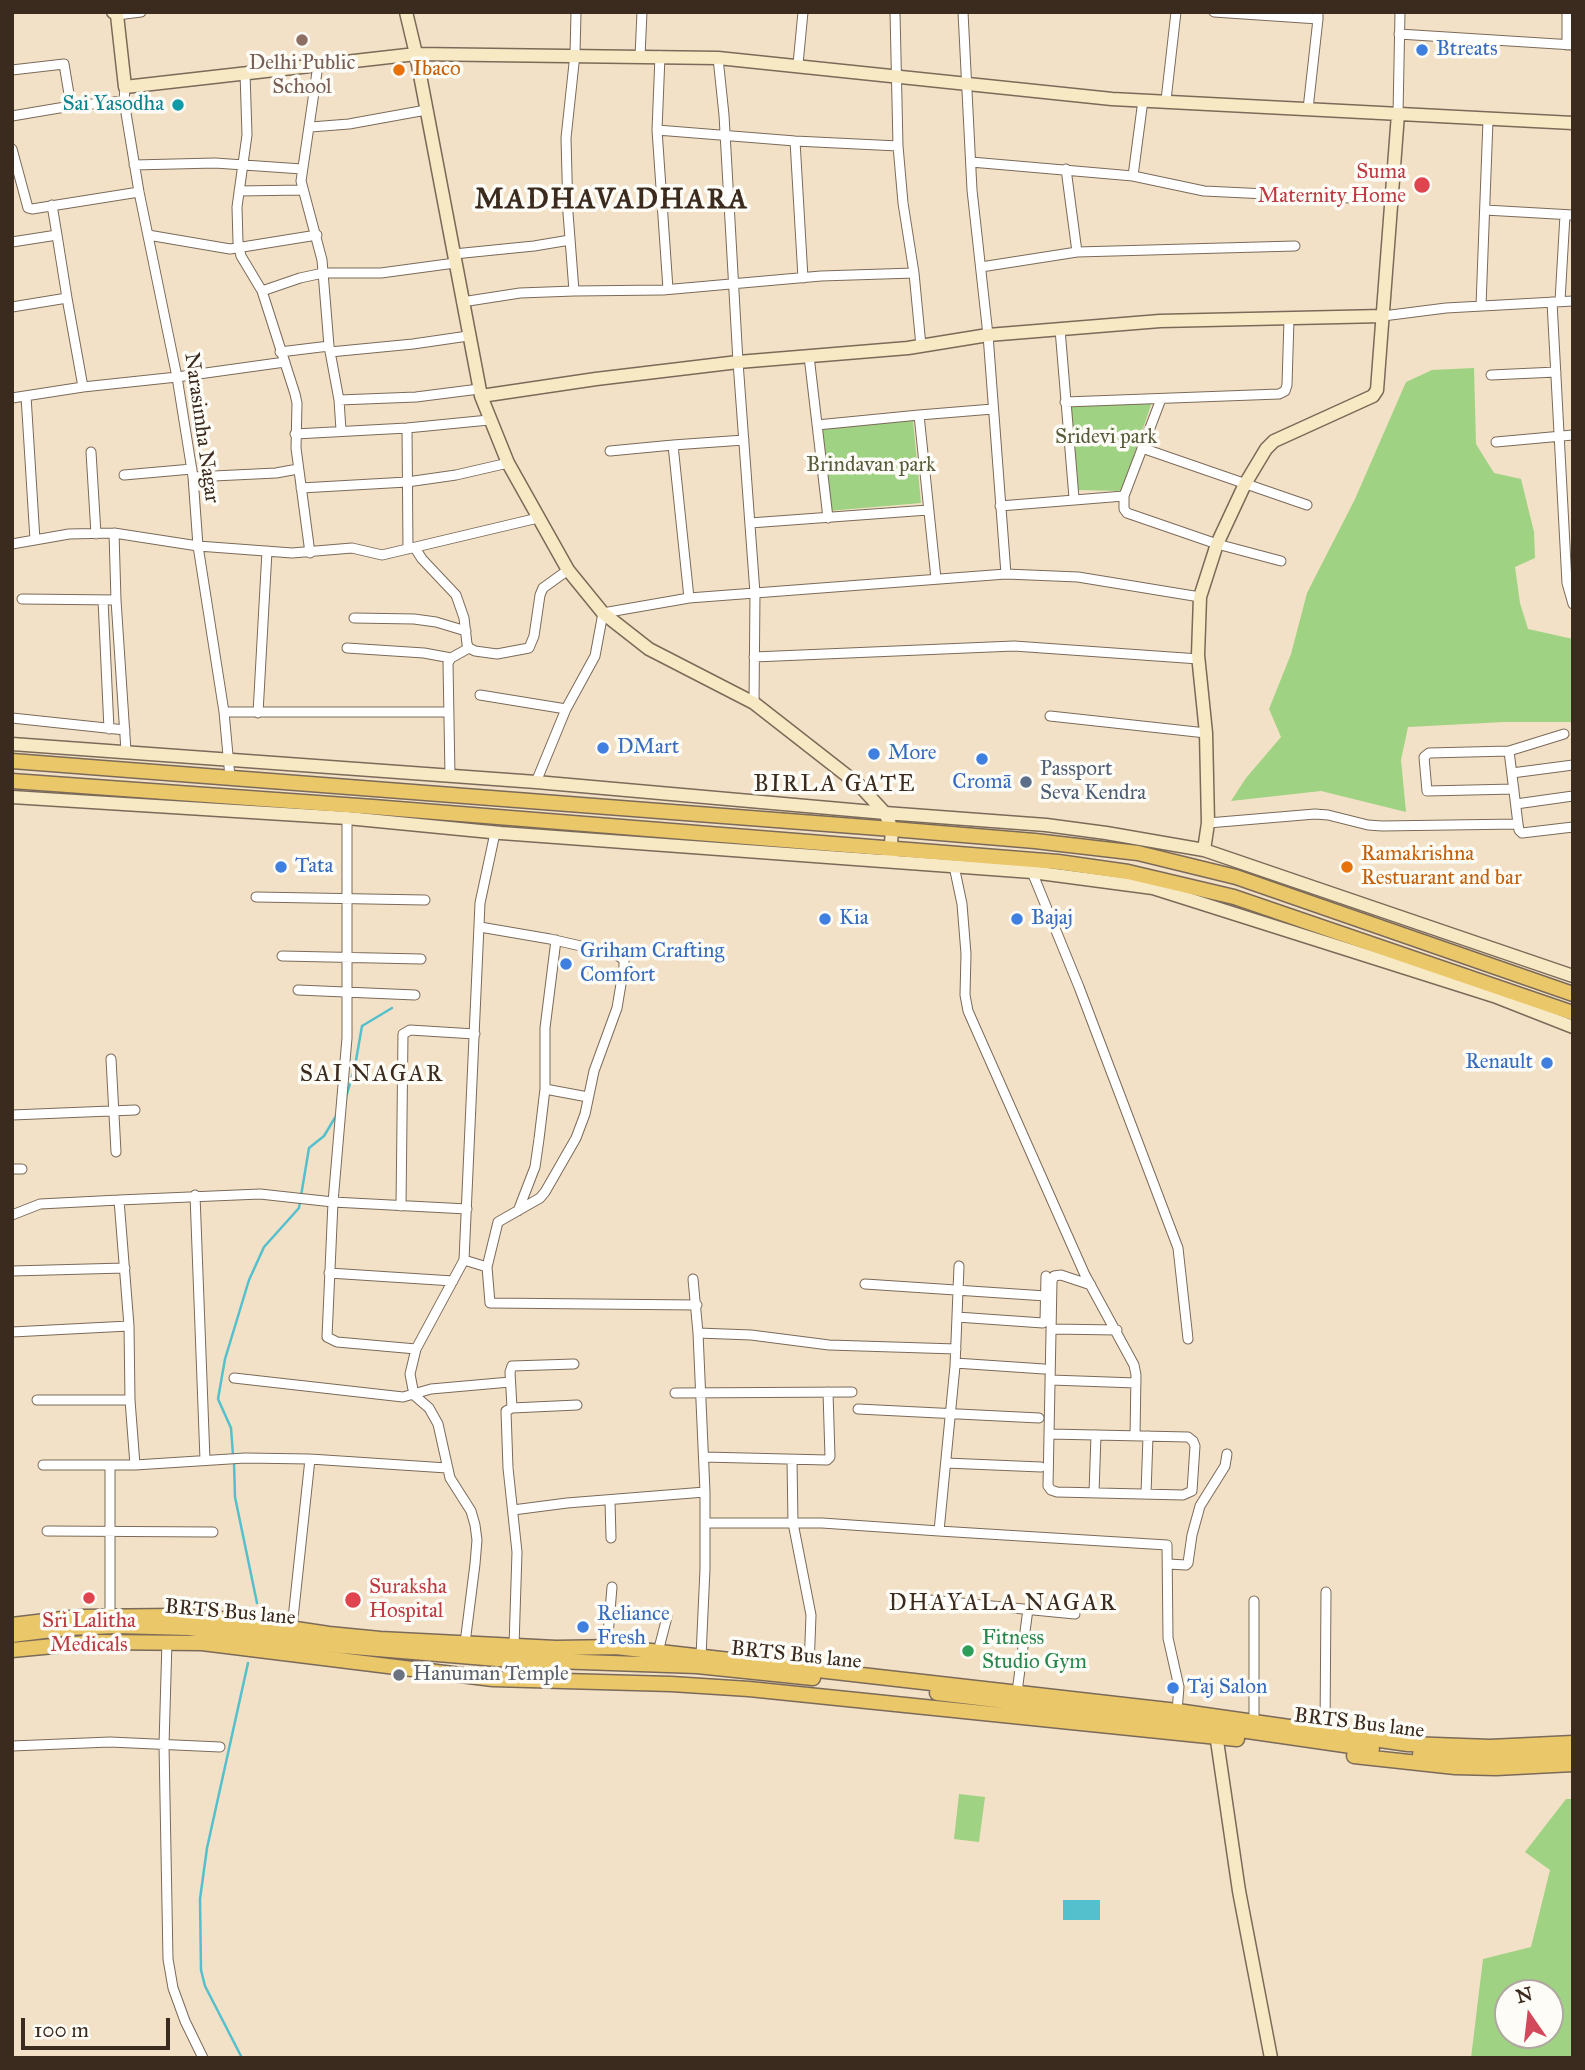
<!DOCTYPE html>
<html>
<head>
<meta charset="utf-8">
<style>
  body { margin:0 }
  #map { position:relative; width:1585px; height:2070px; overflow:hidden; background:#f3e1c7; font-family:"IM FELL Great Primer",serif }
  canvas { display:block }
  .frame { position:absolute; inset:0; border:14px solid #3b2a1e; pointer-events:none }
  .north { position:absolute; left:1494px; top:1979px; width:70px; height:70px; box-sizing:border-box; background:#fdfcf7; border:2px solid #afa8a0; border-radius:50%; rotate:346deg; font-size:19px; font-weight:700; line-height:28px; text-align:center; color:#3b2a1e }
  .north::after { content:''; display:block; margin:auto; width:24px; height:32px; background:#d1495b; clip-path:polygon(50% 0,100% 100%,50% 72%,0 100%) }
  .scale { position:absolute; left:21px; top:2018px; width:149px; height:32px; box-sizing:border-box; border:4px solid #3b2a1e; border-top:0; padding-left:9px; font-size:21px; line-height:24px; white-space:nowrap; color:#3b2a1e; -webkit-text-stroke:5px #fdfcf7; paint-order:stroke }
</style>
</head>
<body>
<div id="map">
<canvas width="1585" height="2070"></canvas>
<div class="frame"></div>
<div class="north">N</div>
<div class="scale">100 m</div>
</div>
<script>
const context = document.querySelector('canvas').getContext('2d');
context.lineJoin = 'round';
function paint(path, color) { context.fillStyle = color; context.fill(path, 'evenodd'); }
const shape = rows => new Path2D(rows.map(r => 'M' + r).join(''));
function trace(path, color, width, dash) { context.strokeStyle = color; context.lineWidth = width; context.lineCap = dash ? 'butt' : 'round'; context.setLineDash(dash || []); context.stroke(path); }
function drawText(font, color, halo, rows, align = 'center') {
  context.font = font + ' "IM FELL Great Primer",serif'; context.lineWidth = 7; context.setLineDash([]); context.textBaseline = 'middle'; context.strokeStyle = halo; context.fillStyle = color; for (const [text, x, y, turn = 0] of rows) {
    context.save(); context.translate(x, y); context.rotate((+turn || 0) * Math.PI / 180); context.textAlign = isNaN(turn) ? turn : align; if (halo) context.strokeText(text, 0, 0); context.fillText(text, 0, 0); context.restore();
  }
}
const green = shape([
  [1474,368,1476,444,1494,473,1521,479,1534,532,1535,558,1515,567,1520,603,1528,629,1573,639,1573,722,1504,722,1408,727,1401,760,1406,812,1321,791,1231,801,1246,778,1281,737,1269,709,1291,654,1307,593,1355,499,1406,382,1432,370],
  [1152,402,1122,491,1077,490,1069,407],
  [913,420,921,503,828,511,820,429],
  [959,1794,985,1797,979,1842,954,1839],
  [1566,1799,1573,1799,1573,2058,1471,2058,1483,1959,1531,1947,1550,1870,1525,1852],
  [1550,1993,1550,2035,1508,2035,1508,1993]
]);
const water = shape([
  [1063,1900,1100,1900,1100,1920,1063,1920]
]);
const stream = shape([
  [345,1101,355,1066,362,1026,392,1008],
  [301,1196,309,1148,324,1136,336,1116],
  [233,1455,231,1428,218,1399,225,1359,249,1280,264,1247,299,1208,300,1202],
  [234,1462,235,1497,257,1603],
  [242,2058,205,1986,201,1970,200,1899,207,1848,248,1663]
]);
const street = shape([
  [117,12,117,15,141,12],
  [576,12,575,54,566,138,568,213,574,291,663,290,821,276,914,273,921,346],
  [895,12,898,146,903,203,914,273],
  [963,12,972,190,988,335,1006,574],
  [1214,12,1318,19,1318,12],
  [1567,12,1567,45],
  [1399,34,1573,45],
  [640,56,642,12],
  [660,56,657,130,668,289],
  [718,58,724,115,738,362,755,593,754,703],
  [798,64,803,12],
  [318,65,301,181,322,260,329,346,339,400,341,430],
  [12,70,64,64,71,106],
  [245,73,247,135,237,207,238,242,241,256,262,291,295,394,297,403,296,448,310,553],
  [125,87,124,101,139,192,177,377,193,477,198,546,224,712,230,777],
  [1166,100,1176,12],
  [1308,109,1318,19],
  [1398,114,1400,12],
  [12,116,71,106,124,101],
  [311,127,349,124,426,110],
  [657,130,795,141,898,146],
  [795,141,803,278],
  [12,149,28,208,32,209,139,192],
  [971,162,1133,176,1204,191,1393,200],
  [134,165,215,163,302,169],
  [1066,169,1077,252],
  [1133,176,1143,100],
  [239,191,303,190],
  [52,205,57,235],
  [1485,210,1573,215],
  [148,235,230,249,317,235],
  [12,242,57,235,67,298,12,307],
  [454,254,534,246,570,240],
  [981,267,1077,252,1295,246],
  [262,291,300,278,323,273,381,273,455,263],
  [67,298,83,387],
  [1560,301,1565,215],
  [462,302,520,293,574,291],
  [1552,302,1567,583,1573,604],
  [1481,306,1488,120],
  [1383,316,1446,308,1573,301],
  [1060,329,1074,498],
  [280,352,329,346],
  [330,352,413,344,468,336],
  [809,356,828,518],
  [1491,375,1556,372],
  [26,396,35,540],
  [12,398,83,387,177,377,285,362],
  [339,400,416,397,479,389],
  [1065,402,1279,394,1285,391,1287,385,1289,319],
  [919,415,993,409],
  [817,425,919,415,936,579],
  [407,428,408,549],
  [295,434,407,428,489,420],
  [1496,442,1573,435],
  [1142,448,1307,505],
  [610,451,673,445],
  [91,452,96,534],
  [124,475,192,469],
  [193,477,276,473,298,469],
  [301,488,407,482,456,475,508,463],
  [1124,496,1124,509,1127,513,1217,544,1281,561],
  [1000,506,1124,496,1161,399],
  [750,523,928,510],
  [114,533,116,600],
  [12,544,69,534,114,533,198,546,292,553,352,548,382,555,538,518],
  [415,548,422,559,456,595,464,618,467,644,469,648,475,651,497,654,529,648,534,636,540,595,543,588,568,570],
  [689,598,673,445,744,440],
  [22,599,116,600,126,751],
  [103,600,109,729],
  [354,618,414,619,436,622,466,631],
  [347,648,424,653,451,658],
  [754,657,1014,646,1199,659],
  [480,695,566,709],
  [224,712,449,712],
  [258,713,267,551],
  [1050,716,1206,733],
  [12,718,125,730],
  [1509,751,1518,824],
  [1512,773,1573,765],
  [450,776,448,663,451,658,469,648],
  [536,782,566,709,595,656,603,613,689,598,1006,574,1078,577,1200,597],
  [1514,789,1427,791,1424,757,1429,753,1509,751,1564,734],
  [1516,804,1573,796],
  [1208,823,1315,814,1328,815,1368,825,1382,826,1518,824,1519,830,1522,833,1573,827],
  [954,866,962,904,966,954,965,995,968,1011,1085,1275,1134,1365,1136,1375,1135,1436],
  [1032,872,1079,987,1178,1248,1188,1339],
  [256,897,425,900],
  [480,927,550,939,616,954,624,960,624,966,617,1008,594,1071,585,1114,576,1138,545,1192,540,1198,498,1222,487,1267],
  [282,956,421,959],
  [298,990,415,995],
  [111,1059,116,1152],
  [545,1089,588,1097],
  [12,1115,135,1110],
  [12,1169,22,1169],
  [195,1195,205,1460],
  [401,1206,403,1034,410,1030,475,1034],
  [518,1211,535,1167,539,1139,545,1089,545,1028,556,940],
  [12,1215,40,1204,119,1200],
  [464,1260,487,1267,490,1303,697,1305],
  [959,1266,955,1366,939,1531,1167,1545,1168,1638,1179,1687,1177,1711],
  [12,1271,125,1268],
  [329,1273,453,1281],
  [693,1279,698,1333,705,1492,705,1569,701,1656],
  [865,1284,1046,1296],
  [957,1317,1043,1323,1045,1320,1046,1276],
  [1052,1329,1117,1330],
  [12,1332,129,1326,119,1200,260,1194,333,1202,347,1038,347,818],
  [698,1333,751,1335,829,1345,956,1349],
  [416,1349,337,1342,327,1337,333,1202,467,1209],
  [955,1363,1044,1369],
  [234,1378,403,1397,431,1389,510,1382],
  [1051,1380,1136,1383],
  [675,1393,852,1392],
  [37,1400,130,1400],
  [512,1408,510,1372,512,1366,574,1364],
  [858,1409,1039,1418],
  [1049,1434,1188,1437,1193,1441,1195,1446,1192,1491,1183,1495,1057,1492,1051,1490,1048,1486,1052,1281,1054,1276,1061,1275,1091,1285],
  [704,1457,827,1460,830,1457,828,1392],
  [792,1460,793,1523,811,1615,809,1668],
  [946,1463,1041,1467],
  [43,1465,110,1465],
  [135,1465,245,1458,310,1459,447,1468],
  [1094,1493,1096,1435],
  [1146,1494,1148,1436],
  [610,1501,611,1538],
  [513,1510,567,1503,705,1492],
  [705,1523,822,1523,939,1531],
  [47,1531,213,1532],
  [1168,1564,1186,1565,1188,1563,1192,1535,1200,1506,1225,1466,1227,1454],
  [930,1600,1075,1614],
  [110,1615,110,1465,135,1465,130,1400,129,1326],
  [292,1628,310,1459],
  [167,1641,164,1745,168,1959,173,1988,185,2021,203,2058],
  [465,1643,475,1564,477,1540,475,1525,471,1511,450,1478,438,1424,429,1408,414,1395,410,1374,416,1349,464,1260,480,903,495,833],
  [514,1646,517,1552,508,1468,506,1411,512,1408,577,1405],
  [607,1647,612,1587],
  [658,1652,667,1617],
  [1017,1692,1028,1609],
  [1254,1721,1254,1601],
  [1325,1733,1326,1592],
  [12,1746,110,1742,220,1747]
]);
const secondary = shape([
  [113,12,117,15,125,87,416,54,718,58,1112,99,1573,123],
  [406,12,416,54,481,396,508,463,568,570,603,613,649,649,754,703,859,785,885,813,892,829,890,858],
  [481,396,596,379,738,362,908,348,988,335,1160,321,1383,316],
  [12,744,536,782,885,813,1046,825,1106,833,1204,850,1573,976],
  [12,797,347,818,501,833,1032,872,1153,888,1494,996,1573,1027],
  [1204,850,1208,823,1206,733,1198,655,1200,597,1217,544,1245,484,1266,449,1274,441,1373,396,1377,390,1398,114],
  [1215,1727,1239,1891,1271,2058]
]);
const primary = shape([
  [12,761,892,829,1035,841,1138,853,1236,877,1573,994],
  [12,781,373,807,1058,862,1128,872,1234,897,1573,1013],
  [12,1625,79,1617,178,1616,235,1620,329,1634,380,1639,556,1648,616,1647,1177,1711,1408,1744,1490,1747,1573,1743],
  [12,1635,68,1628,117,1626,189,1628,342,1646,497,1659,697,1666,813,1678],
  [12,1650,95,1642,202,1643,493,1679,671,1684,749,1689,1237,1739],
  [937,1693,1199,1724,1372,1749],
  [1420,1754,1503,1757,1573,1753],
  [1354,1756,1455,1767,1496,1768,1573,1764]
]);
const markers = [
  [302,40,7,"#8d6e63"],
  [1422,50,7,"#3f7fe0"],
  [399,70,7,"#e8710a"],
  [178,105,7,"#0f9aa8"],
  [1422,185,9,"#e0444e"],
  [603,748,7,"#3f7fe0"],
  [874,754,7,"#3f7fe0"],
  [982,759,7,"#3f7fe0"],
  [1026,782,7,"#5c6f8a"],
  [281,867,7,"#3f7fe0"],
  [1347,867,7,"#e8710a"],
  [825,919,7,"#3f7fe0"],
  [1017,919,7,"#3f7fe0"],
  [566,964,7,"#3f7fe0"],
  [1547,1063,7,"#3f7fe0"],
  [89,1598,7,"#e0444e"],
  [353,1600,9,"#e0444e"],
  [583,1627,7,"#3f7fe0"],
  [968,1651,7,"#2e9e5b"],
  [399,1675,7,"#6b7280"],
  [1173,1688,7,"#3f7fe0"]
];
const shopNames = [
  ["Btreats",1436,50],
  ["DMart",617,748],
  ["More",888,754],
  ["Cromā",982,783,"center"],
  ["Tata",295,867],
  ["Kia",839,919],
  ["Bajaj",1031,919],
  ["Griham Crafting",580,952],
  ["Comfort",580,976],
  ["Renault",1533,1063,"right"],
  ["Reliance",597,1615],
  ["Fresh",597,1639],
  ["Taj Salon",1187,1688]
];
const educationNames = [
  ["Delhi Public",302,64],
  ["School",302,88]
];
const foodNames = [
  ["Ibaco",413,70],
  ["Ramakrishna",1361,855],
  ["Restuarant and bar",1361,879]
];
const cultureNames = [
  ["Sai Yasodha",164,105]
];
const healthNames = [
  ["Suma",1406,173],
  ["Maternity Home",1406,197],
  ["Suraksha",369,1588,"left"],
  ["Hospital",369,1612,"left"],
  ["Sri Lalitha",89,1622,"center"],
  ["Medicals",89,1646,"center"]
];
const streetNames = [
  ["Narasimha Nagar",201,428,82],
  ["BRTS Bus lane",230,1613,5],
  ["BRTS Bus lane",796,1656,6],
  ["BRTS Bus lane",1359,1724,7]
];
const parkNames = [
  ["Sridevi park",1106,438],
  ["Brindavan park",871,466]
];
const serviceNames = [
  ["Passport",1040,770],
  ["Seva Kendra",1040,794]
];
const leisureNames = [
  ["Fitness",982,1639],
  ["Studio Gym",982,1663]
];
const worshipNames = [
  ["Hanuman Temple",413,1675]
];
const neighbourhoodNames = [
  ["BIRLA GATE",835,785],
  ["SAI NAGAR",372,1075],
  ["DHAYALA NAGAR",1003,1604]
];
const districtNames = [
  ["MADHAVADHARA",612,201]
];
paint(green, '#9fd282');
paint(water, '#54c0cd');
trace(stream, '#54c0cd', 2.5);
trace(street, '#7b6a59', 11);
trace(secondary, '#7b6a59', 15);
trace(primary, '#7b6a59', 17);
trace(street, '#fff', 9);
trace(secondary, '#f7e9c3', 12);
trace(primary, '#eac769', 14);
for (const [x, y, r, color] of markers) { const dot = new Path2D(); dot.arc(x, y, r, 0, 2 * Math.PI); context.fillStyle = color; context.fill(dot); trace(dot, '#fdfcf7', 2.5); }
drawText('21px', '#366cbe', '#fdfcf7', shopNames, 'left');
drawText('21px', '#785e54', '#fdfcf7', educationNames);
drawText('21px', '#c56008', '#fdfcf7', foodNames, 'left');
drawText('21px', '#0d838f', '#fdfcf7', cultureNames, 'right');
drawText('21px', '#be3a42', '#fdfcf7', healthNames, 'right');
drawText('21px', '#3b2a1e', '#fdfcf7', streetNames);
drawText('21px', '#595c3c', '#fdfcf7', parkNames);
drawText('21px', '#4e5e75', '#fdfcf7', serviceNames, 'left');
drawText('21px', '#27864d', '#fdfcf7', leisureNames, 'left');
drawText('21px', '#5b616d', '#fdfcf7', worshipNames, 'left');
context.letterSpacing = '2px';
drawText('23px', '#3b2a1e', '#fdfcf7', neighbourhoodNames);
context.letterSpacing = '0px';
context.letterSpacing = '2px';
drawText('bold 28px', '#3b2a1e', '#fdfcf7', districtNames);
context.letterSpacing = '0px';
</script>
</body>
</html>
